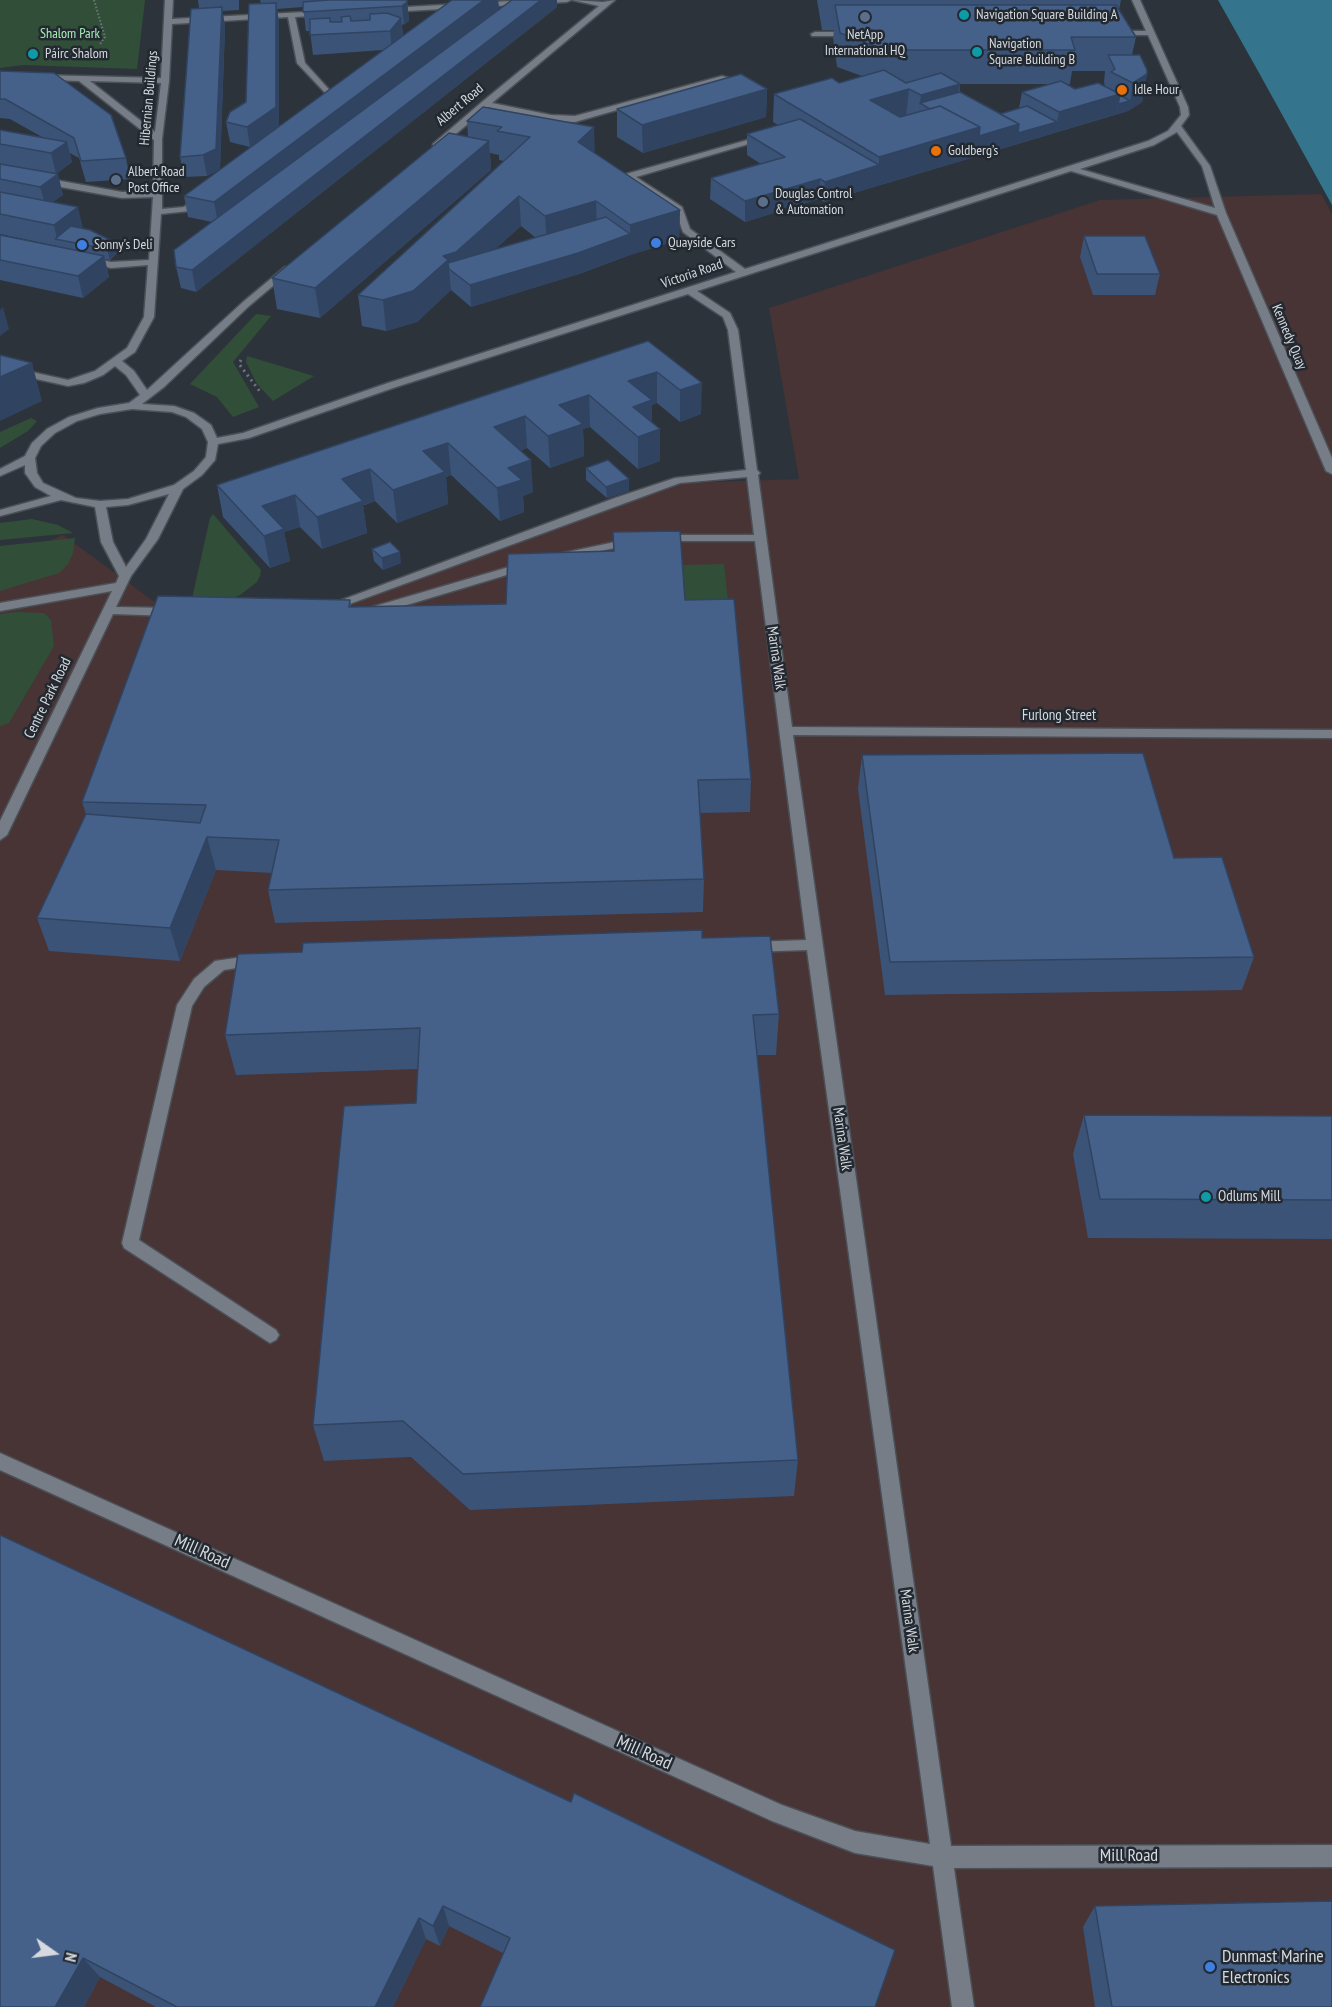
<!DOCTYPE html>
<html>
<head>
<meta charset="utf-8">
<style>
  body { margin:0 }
  #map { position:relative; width:1332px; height:2007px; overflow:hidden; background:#2d333b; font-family:"PT Sans Narrow",sans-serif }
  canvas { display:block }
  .north { position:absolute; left:24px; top:1923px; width:60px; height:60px; -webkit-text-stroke:4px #232931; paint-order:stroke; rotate:104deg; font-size:16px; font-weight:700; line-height:24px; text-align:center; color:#d6dadf }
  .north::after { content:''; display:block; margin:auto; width:21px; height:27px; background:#d6dadf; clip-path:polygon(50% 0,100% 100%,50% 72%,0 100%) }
</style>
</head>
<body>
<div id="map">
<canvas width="1332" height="2007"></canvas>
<div class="north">N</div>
</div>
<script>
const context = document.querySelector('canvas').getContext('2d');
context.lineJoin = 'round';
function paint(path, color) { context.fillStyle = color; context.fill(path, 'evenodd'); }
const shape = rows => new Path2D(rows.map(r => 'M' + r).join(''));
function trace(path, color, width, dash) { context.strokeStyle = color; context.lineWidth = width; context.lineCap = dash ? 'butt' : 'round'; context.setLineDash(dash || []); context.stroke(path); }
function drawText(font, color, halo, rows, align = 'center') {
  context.font = font + ' "PT Sans Narrow",sans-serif'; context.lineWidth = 5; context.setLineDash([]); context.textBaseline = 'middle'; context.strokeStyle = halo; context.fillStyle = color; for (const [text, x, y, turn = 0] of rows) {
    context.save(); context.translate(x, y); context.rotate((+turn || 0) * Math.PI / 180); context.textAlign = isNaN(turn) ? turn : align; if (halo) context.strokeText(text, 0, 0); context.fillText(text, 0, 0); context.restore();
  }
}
const industrial = shape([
  [1321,194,1332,214,1332,2007,0,2007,0,562,63,535,171,614,307,617,684,483,799,479,769,308,1100,200]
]);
const green = shape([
  [0,0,145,0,137,69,23,65,0,68],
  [256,314,271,316,233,362,259,407,233,417,217,397,190,384],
  [247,356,314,376,273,401,257,384,246,362],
  [31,418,37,421,28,431,0,448,0,432],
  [213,514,261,570,260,576,257,582,240,595,230,599,191,603,210,518],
  [32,519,58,525,73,533,0,540,0,523],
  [75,538,73,553,68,564,59,573,0,591,0,546],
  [724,564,731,630,688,631,683,565],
  [16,612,44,613,51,620,54,646,9,723,0,726,0,614]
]);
const water = shape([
  [1218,0,1332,0,1332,205,1258,71]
]);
const pathFar1 = shape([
  [94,0,105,37,100,44]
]);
const path = shape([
  [241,360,239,364,261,393]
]);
const minor = shape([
  [165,0,173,0,172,19,324,11,328,13,324,15,295,17,305,63,333,94,334,96,330,98,297,63,288,17,172,24,169,81,162,139,162,209,184,207,199,195,206,197,189,211,161,214,154,317,135,352,122,361,134,371,147,390,243,302,285,267,293,269,249,306,164,387,142,404,174,406,194,413,211,425,217,438,243,433,388,383,736,272,683,232,675,210,626,178,626,174,769,134,769,138,636,177,682,207,690,229,745,269,1148,141,1168,131,1181,115,1180,107,1148,35,1112,35,1108,33,1112,31,1146,31,1132,0,1140,0,1188,107,1189,115,1181,126,1210,166,1226,213,1332,458,1332,474,1326,471,1217,215,1071,171,697,291,730,313,738,330,757,470,760,473,758,475,792,727,1332,730,1332,738,793,735,951,1846,1332,1845,1332,1867,954,1868,974,2007,952,2007,933,1866,855,1853,772,1821,0,1470,0,1453,782,1805,855,1831,930,1844,807,950,751,952,744,947,751,942,806,940,755,541,661,541,655,538,661,535,754,535,747,477,680,483,333,610,329,611,323,607,615,498,675,478,746,470,728,330,723,317,688,294,396,387,249,438,218,444,215,460,202,475,183,489,158,539,131,576,116,607,171,608,177,612,171,616,113,614,7,835,0,840,0,821,112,591,0,611,0,603,116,583,119,576,101,542,95,507,61,500,0,516,0,510,51,496,35,487,25,473,25,465,0,476,0,469,25,456,32,443,47,429,69,417,98,408,129,403,140,395,126,375,115,366,103,375,84,383,68,386,0,371,0,365,68,380,95,371,127,348,144,317,148,265,111,268,81,260,86,257,111,262,149,260,153,197,122,198,0,176,0,170,122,192,153,191,154,140,79,81,0,78,0,74,161,78,165,0],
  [90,81,161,83,155,132,90,81],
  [1177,132,1202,166,1215,208,1080,169,1154,145,1177,132],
  [132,409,172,412,186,417,202,429,208,442,206,457,194,471,174,485,128,499,100,501,76,498,43,483,37,473,35,458,41,446,55,433,77,421,100,414,132,409],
  [169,494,146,539,126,567,113,542,106,507,128,505,169,494],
  [527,0,571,0,567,2,389,12,385,10,389,8,527,0],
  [572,0,603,2,615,0,492,103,551,115,575,116,722,76,729,78,575,122,551,121,488,107,439,148,433,148,433,144,482,102,599,6,572,0],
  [815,32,854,32,858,34,854,36,812,36,811,34,815,32],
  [634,538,638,539,638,543,558,560,552,557,558,554,634,538],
  [526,562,532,566,530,568,380,613,372,613,370,610,372,607,526,562],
  [256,955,261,956,263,960,261,964,224,970,204,987,192,1006,139,1240,276,1330,279,1335,276,1340,270,1343,124,1248,122,1243,177,1005,194,979,215,961,256,955]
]);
const wall = shape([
  [198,0,239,0,239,10,222,11,225,26,220,169,207,176,184,177,180,157,199,8],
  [260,0,407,0,409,21,402,25,403,36,452,0,498,0,499,9,445,50,512,0,557,0,557,7,196,292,181,288,176,267,212,222,188,217,184,196,271,132,250,147,230,142,226,122,246,102,261,4],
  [303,7,306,31,310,31,313,55,383,50,279,127,279,22,277,9],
  [817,0,1121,0,1119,10,1136,37,1132,55,1147,74,1142,102,1128,111,824,202,819,199,745,222,710,199,711,178,761,164,747,155,747,134,778,125,773,122,774,94,839,83,862,76,837,67,833,38,834,30,822,30],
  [1072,71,1105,71,1104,82,1105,87,1075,89,1067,84,1070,84],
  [960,84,1050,84,1022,92,1019,108,1000,114,960,92],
  [0,71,126,158,130,179,86,182,79,158,70,153,72,162,56,174,63,195,52,202,82,228,117,253,110,260,105,259,109,277,83,298,0,280,0,235,57,247,57,246,0,234,0,130,42,137,10,119,0,118],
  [767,89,766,117,643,153,617,137,617,109],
  [483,107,595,153,680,210,679,240,630,255,579,274,471,307,451,290,417,322,386,331,362,326,358,295,504,161,499,160,499,155,490,153,491,170,320,318,277,309,272,278,468,137,467,121],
  [521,226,536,238,494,250],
  [1084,236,1160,274,1155,295,1093,295,1080,257],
  [648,341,701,414,680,422,657,403,652,405,652,423,660,429,660,461,638,469,590,427,583,429,584,456,550,468,527,448,520,451,533,492,523,496,524,512,500,521,451,475,446,477,448,504,397,523,375,501,365,505,363,505,367,533,322,549,300,527,284,532,290,561,270,568,223,517,217,485],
  [586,468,629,479,629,491,607,498,586,480],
  [372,549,401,563,383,570,374,561],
  [350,600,351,607,685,600,751,779,750,812,700,813,704,879,703,912,275,923,268,890,272,873,216,870,180,961,49,951,37,918,86,814,82,802],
  [862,755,1174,858,1254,957,1242,990,885,995,858,789],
  [702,938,779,1014,776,1055,757,1055,798,1460,794,1496,470,1510,411,1457,324,1461,313,1425,416,1103,418,1069,236,1075,225,1035],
  [1084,1115,1332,1116,1332,1239,1088,1238,1073,1154],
  [0,1535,571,1802,895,1950,503,1953,449,1926,440,1946,426,1939,393,2007,156,2007,100,1977,84,2007,0,2007],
  [1095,1906,1332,2007,1095,2007,1083,1927]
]);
const shadedWall = shape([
  [484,0,498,0,499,9,218,223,214,202],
  [541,0,557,0,557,7,196,292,192,270],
  [407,2,409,21,404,25,402,6],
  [276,3,279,22,279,127,250,147,247,127],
  [222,7,225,26,220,169,207,176,203,155],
  [401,18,403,37,392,50,390,31],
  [1147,74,1142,102,1128,111,1117,114,1118,104,1130,101,1133,83],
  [960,84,957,112,920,103,918,123,921,95],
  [767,89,766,117,643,153,642,125],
  [909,89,906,117,868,129,870,100],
  [1120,94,1117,114,824,202,825,182,879,165,879,157,980,127,1057,122,1059,112],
  [594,127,595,155,578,142],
  [489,141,491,170,320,318,315,288],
  [67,142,72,162,56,174,51,153],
  [58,174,63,195,46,207,40,187],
  [820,179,819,199,745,222,745,201],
  [519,196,521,226,462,279,449,269,451,290,417,322,386,331,383,300,443,256],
  [596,201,597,231,547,245,545,216],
  [78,207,83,228,57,239,54,225],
  [680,210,679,240,630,255,579,274,471,307,470,285,630,234,630,225],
  [114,242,117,253,110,260,107,249],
  [104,256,109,277,83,298,78,276],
  [3,307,9,329,0,336,0,310],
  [32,363,42,401,0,421,0,377],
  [657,372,657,403,652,405,652,432,633,411,628,381],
  [702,383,701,414,680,422,680,390],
  [589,395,590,427,583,429,584,456,550,468,548,436,559,405],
  [525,416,527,448,497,459,494,427],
  [660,429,660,461,638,469,638,437],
  [448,443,451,475,446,477,448,504,397,523,393,490,423,451],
  [531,460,533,492,523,496,524,512,500,521,497,488,508,468],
  [370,469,375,501,363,505,367,533,322,549,317,517,342,479],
  [629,479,629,491,607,498,606,487],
  [295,495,300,527,284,532,290,561,270,568,264,536,262,506],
  [400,552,401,563,383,570,382,558],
  [207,837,216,870,180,961,170,928],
  [443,1906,449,1926,440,1946,433,1926],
  [419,1918,426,1939,393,2007,375,2007],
  [83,1958,100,1977,84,2007,55,2007]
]);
const building = shape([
  [329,0,407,0,407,2,402,6,303,12,303,2,329,0],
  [452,0,484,0,214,202,184,196,452,0],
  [512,0,541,0,192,270,176,267,174,250,512,0],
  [276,3,276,107,247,127,226,122,230,112,246,102,249,4,276,3],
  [835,5,1116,5,1136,37,1071,37,1075,50,885,50,840,33,835,5],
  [222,7,216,149,203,155,180,157,191,9,222,7],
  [387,13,401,18,390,31,310,35,310,19,330,18,330,22,342,22,341,17,350,16,351,21,370,20,370,14,387,13],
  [1108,55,1140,55,1147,70,1147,74,1133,83,1111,72,1115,69,1108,55],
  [884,70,906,83,941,73,960,84,921,95,909,89,870,100,900,117,940,106,980,127,879,157,774,94,832,78,839,83,884,70],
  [0,71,54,73,111,115,126,158,81,161,74,138,5,99,0,99,0,71],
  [741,74,767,89,642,125,617,109,741,74],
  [1061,81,1075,89,1098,83,1120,94,1059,112,1022,92,1061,81],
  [960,92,1019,124,979,136,980,127,940,106,930,109,920,103,960,92],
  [1120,95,1130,101,1118,104,1120,95],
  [1027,106,1057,122,1018,133,1019,124,1000,114,1027,106],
  [483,107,594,127,578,142,680,210,630,225,596,201,545,216,519,196,456,252,443,256,448,260,413,291,383,300,358,295,530,137,497,131,502,127,467,121,483,107],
  [800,119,879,165,825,182,820,179,745,201,711,178,785,157,747,134,800,119],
  [0,130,67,142,51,153,0,144,0,130],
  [449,133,489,141,315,288,272,278,449,133],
  [0,164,58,174,40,187,0,179,0,164],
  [0,192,78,207,54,225,0,214,0,192],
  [606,217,630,234,578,253,470,285,449,269,448,263,606,217],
  [71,226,90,230,114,242,107,249,55,239,71,226],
  [0,235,104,256,78,276,0,260,0,235],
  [1084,236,1145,236,1160,274,1097,274,1084,236],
  [648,341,702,383,680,390,657,372,628,381,652,400,633,407,660,429,638,437,589,395,559,405,583,424,548,436,525,416,494,427,531,460,508,468,522,480,497,488,448,443,423,451,445,472,393,490,370,469,361,472,342,479,363,501,317,517,295,495,262,506,284,529,264,536,217,485,648,341],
  [0,355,32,363,0,377,0,355],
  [608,460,629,479,606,487,586,468,608,460],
  [680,531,685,600,734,599,751,779,698,780,704,879,268,890,279,840,207,837,170,928,37,918,86,814,200,823,206,805,82,802,158,596,350,600,349,607,506,604,508,554,614,551,613,532,680,531],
  [390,542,400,552,382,558,372,549,390,542],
  [1143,753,1174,858,1222,857,1254,957,890,962,862,755,1143,753],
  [702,930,702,938,770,936,779,1014,753,1015,798,1460,463,1474,403,1421,313,1425,344,1106,416,1103,420,1028,225,1035,238,954,302,952,303,943,702,930],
  [1084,1115,1332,1116,1332,1200,1100,1199,1084,1115],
  [0,1535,571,1802,574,1793,895,1950,875,2007,480,2007,510,1938,443,1906,433,1926,419,1918,375,2007,177,2007,83,1958,55,2007,0,2007,0,1535],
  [1332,1901,1332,2007,1112,2007,1095,1906,1332,1901]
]);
const markers = [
  [964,15,6,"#0f9aa8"],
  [865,17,6,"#5c6f8a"],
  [977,52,6,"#0f9aa8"],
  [33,54,6,"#0f9aa8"],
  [1122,90,6,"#e8710a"],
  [936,151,6,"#e8710a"],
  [116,180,6,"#5c6f8a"],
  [763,202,6,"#5c6f8a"],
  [656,243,6,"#3f7fe0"],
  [82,245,6,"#3f7fe0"],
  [1206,1197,6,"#0f9aa8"],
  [1210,1967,6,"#3f7fe0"]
];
const farPoinames = [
  ["Navigation Square Building A",976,15],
  ["NetApp",865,35,"center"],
  ["International HQ",865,51,"center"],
  ["Navigation",989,44],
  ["Square Building B",989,60],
  ["Páirc Shalom",45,54],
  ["Idle Hour",1134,90],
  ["Goldberg’s",948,151],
  ["Albert Road",128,172],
  ["Post Office",128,188],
  ["Douglas Control",775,194],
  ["& Automation",775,210],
  ["Quayside Cars",668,243],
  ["Sonny's Deli",94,245]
];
const farParknames = [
  ["Shalom Park",70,34]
];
const farStreetnames = [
  ["Hibernian Buildings",149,98,-85],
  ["Albert Road",460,105,-40],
  ["Victoria Road",692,274,-19],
  ["Kennedy Quay",1289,337,67]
];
const streetNames = [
  ["Marina Walk",776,658,82],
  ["Centre Park Road",48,698,-64],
  ["Furlong Street",1059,716],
  ["Marina Walk",842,1139,82],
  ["Marina Walk",909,1621,82]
];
const poiNames = [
  ["Odlums Mill",1218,1197]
];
const nearStreetnames = [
  ["Mill Road",202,1552,24],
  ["Mill Road",644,1753,24],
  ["Mill Road",1129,1856]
];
const nearPoinames = [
  ["Dunmast Marine",1222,1957],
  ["Electronics",1222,1978]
];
paint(industrial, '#483335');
paint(green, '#314f38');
paint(water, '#34748c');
trace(minor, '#4b5057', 3);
trace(pathFar1, '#70757c', 2, [1.5, 2]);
trace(path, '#70757c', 3, [2, 4]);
paint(minor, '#777d87');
paint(wall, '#3b5377');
paint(shadedWall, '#304461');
paint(building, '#45618a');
trace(building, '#304461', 1.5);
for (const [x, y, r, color] of markers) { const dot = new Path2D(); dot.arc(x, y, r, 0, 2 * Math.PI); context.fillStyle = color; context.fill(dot); trace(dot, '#232931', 2); }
drawText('14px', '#d6dadf', '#232931', farPoinames, 'left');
drawText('14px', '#a6eeb6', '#232931', farParknames);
drawText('14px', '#d6dadf', '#232931', farStreetnames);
drawText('15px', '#d6dadf', '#232931', streetNames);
drawText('15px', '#d6dadf', '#232931', poiNames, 'left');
drawText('18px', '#d6dadf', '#232931', nearStreetnames);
drawText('18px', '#d6dadf', '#232931', nearPoinames, 'left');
</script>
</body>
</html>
